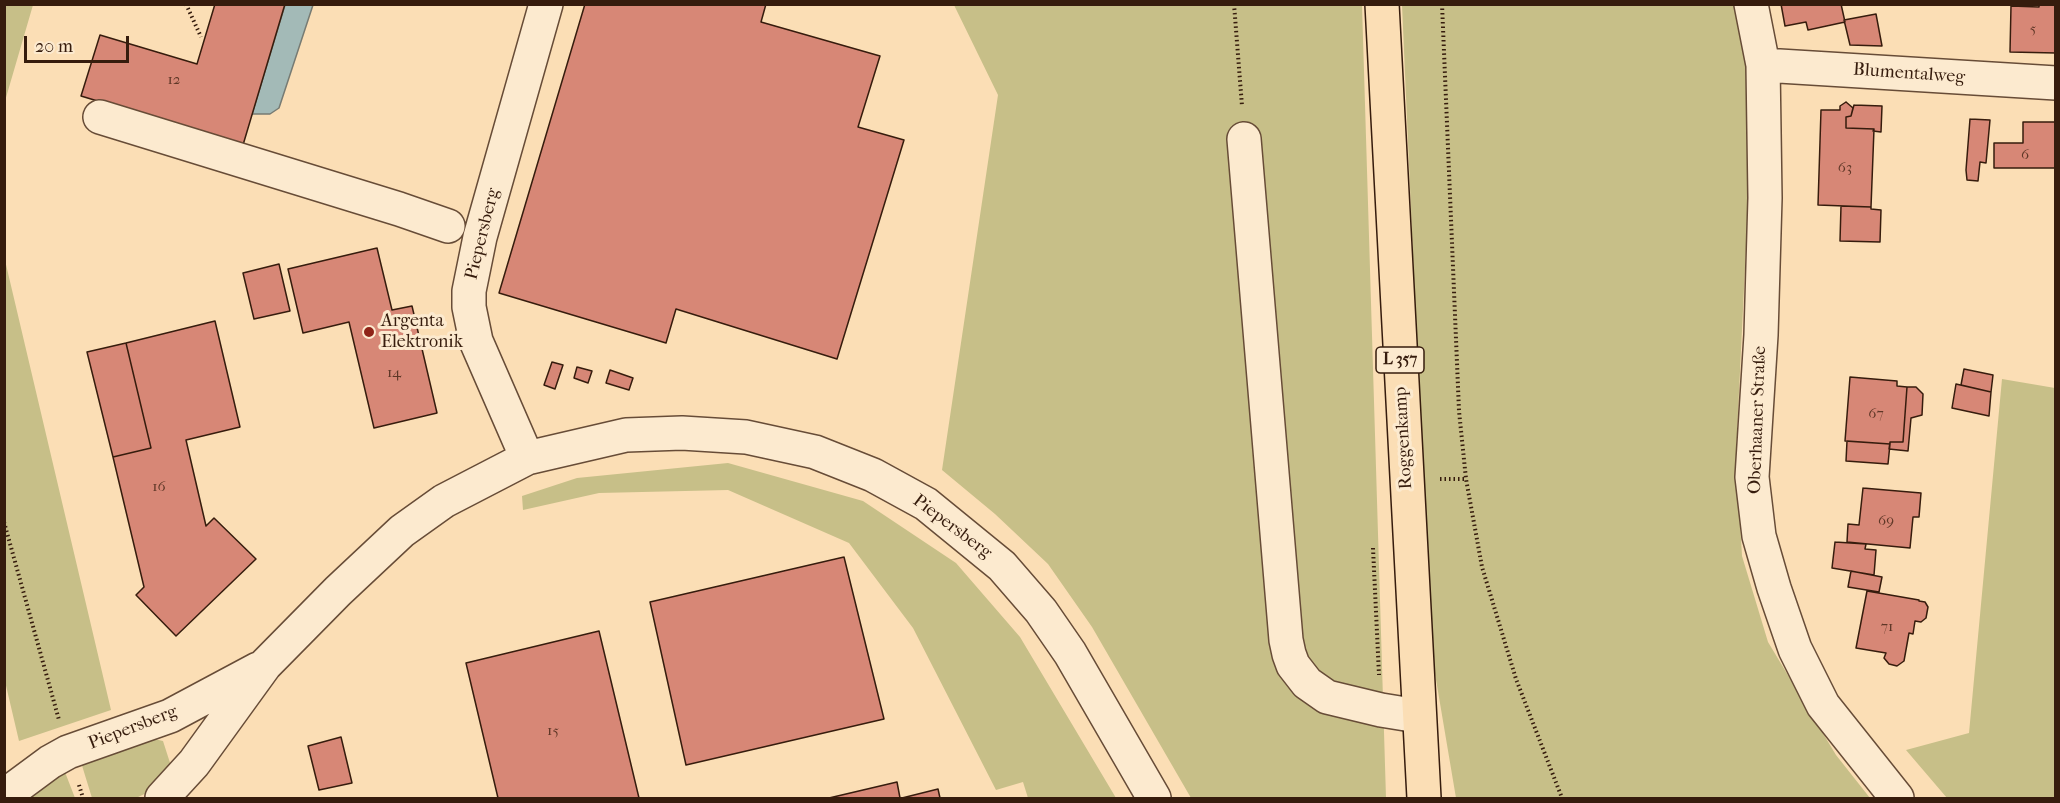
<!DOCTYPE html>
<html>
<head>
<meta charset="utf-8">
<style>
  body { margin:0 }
  #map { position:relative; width:2060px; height:803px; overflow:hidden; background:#fbdeb5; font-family:"IM FELL French Canon",serif }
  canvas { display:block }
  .frame { position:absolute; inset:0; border:6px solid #361c0d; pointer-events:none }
  .scale { position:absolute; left:24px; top:36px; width:105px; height:27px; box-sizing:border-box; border:3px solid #361c0d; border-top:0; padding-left:8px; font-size:18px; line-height:21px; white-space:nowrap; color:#361c0d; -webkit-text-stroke:4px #fceacf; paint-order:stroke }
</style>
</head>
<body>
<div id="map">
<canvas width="2060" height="803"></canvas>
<div class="frame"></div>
<div class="scale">20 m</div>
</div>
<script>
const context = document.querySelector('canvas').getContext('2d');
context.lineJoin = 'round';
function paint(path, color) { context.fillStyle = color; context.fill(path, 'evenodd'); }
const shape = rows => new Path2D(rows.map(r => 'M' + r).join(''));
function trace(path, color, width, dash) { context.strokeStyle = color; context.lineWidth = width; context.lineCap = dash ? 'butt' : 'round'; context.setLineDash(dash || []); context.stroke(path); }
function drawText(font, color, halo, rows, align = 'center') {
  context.font = font + ' "IM FELL French Canon",serif'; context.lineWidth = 6; context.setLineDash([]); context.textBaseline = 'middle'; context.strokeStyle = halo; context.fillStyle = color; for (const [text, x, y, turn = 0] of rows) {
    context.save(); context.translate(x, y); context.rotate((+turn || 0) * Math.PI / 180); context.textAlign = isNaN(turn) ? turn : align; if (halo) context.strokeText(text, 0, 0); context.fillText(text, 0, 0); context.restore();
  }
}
const green = shape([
  [5,4,33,5,5,101,4,5],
  [954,5,1362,5,1386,798,1191,798,1092,627,1048,564,995,514,942,470,998,95],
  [1402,5,1736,5,1749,60,1751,143,1736,454,1742,556,1768,642,1836,755,1870,798,1456,798,1430,644],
  [4,256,111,710,19,741,4,677],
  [2002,379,2055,388,2055,798,1947,798,1906,750,1969,733],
  [728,463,863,501,956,563,1020,637,1116,798,1028,798,1023,782,996,790,913,628,849,543,728,490,599,493,523,510,522,496,577,478],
  [150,738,163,741,171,766,155,789,136,798,92,798,80,759],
  [63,767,75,798,25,798]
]);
const water = shape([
  [285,5,313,5,279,108,270,114,252,114,285,5]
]);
const building = shape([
  [215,4,285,4,243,145,81,96,100,35,197,64,215,4],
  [585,4,766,4,761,22,880,56,858,127,904,140,837,359,676,309,666,343,499,293,585,4],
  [1781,4,1841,4,1845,22,1808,30,1806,22,1785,26,1781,4],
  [2039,4,2056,4,2056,53,2010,52,2011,6,2039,7,2039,4],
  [1876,14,1882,46,1850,45,1844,20,1876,14],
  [1846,102,1853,108,1851,116,1846,117,1846,128,1874,129,1871,207,1818,205,1821,110,1840,110,1840,106,1846,102],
  [1854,105,1882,106,1881,132,1873,131,1874,129,1846,128,1846,117,1851,116,1854,105],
  [1970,119,1990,120,1986,163,1980,162,1978,181,1967,180,1966,170,1970,119],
  [2023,122,2056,122,2056,168,1994,168,1994,143,2023,143,2023,122],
  [1841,206,1871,207,1871,209,1881,210,1880,242,1840,241,1841,206],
  [377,248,392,310,412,306,437,413,374,428,349,322,303,333,288,269,377,248],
  [279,264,290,311,254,319,243,273,279,264],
  [215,321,240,427,186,440,206,526,214,518,256,559,176,636,136,595,144,587,113,457,151,448,126,343,215,321],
  [126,343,151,448,113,457,87,352,126,343],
  [552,362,563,365,555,389,544,385,552,362],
  [577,367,592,371,588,383,574,378,577,367],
  [1964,369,1993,375,1991,392,1961,385,1964,369],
  [610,370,633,378,629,390,606,383,610,370],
  [1850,377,1897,381,1897,386,1907,387,1903,442,1890,442,1890,444,1845,441,1850,377],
  [1956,384,1991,392,1989,416,1952,408,1956,384],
  [1907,387,1916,387,1923,394,1922,415,1911,418,1908,451,1889,449,1890,442,1903,442,1907,387],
  [1847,441,1890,444,1888,464,1846,461,1847,441],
  [1863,488,1921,493,1919,517,1913,517,1910,548,1847,542,1848,524,1859,525,1863,488],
  [1835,542,1866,544,1865,549,1876,550,1874,575,1832,568,1835,542],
  [844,557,884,719,686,765,650,602,844,557],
  [1851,571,1882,577,1879,592,1848,587,1851,571],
  [1867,591,1919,600,1919,601,1925,602,1928,607,1926,618,1921,622,1915,621,1913,634,1909,633,1904,661,1897,666,1889,664,1884,658,1886,653,1856,648,1867,591],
  [599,631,639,798,498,798,466,663,599,631],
  [341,737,352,783,319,790,308,746,341,737],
  [897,782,900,798,829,798,897,782],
  [938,789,940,798,902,798,938,789]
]);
const path = shape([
  [186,4,201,37],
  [1234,4,1242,106],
  [1442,4,1459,411,1466,479,1482,567,1516,679,1562,798],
  [1440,479,1466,479],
  [4,522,59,720],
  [1373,548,1379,675],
  [79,785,83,798]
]);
const minor = shape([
  [1751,4,1763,65,1765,198,1761,335,1752,477,1759,536,1774,588,1795,649,1823,705,1897,798],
  [1763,65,2056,83],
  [100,117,399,209,448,226],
  [1244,139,1286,640,1289,654,1293,665,1307,683,1327,697,1381,710,1418,716],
  [527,458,476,341,469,307,469,291,480,237,546,4],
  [4,796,50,762,68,752,170,716,258,669],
  [162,798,194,763,265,665,338,591,402,531,444,501,527,458,626,435,682,433,746,437,815,452,873,475,926,504,1002,566,1041,611,1070,653,1154,798]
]);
const major = shape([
  [1382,4,1424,798]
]);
const markers = [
  [369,332,6,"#8f2418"]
];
const numberNames = [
  ["5",2033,29],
  ["12",174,80],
  ["6",2025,155],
  ["63",1845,168],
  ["14",394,373],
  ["67",1876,414],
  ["16",159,487],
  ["69",1886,521],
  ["71",1887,627],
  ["15",553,731]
];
const shields = [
  [1400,360,48]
];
const shieldNames = [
  ["L 357",1400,360]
];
const streetNames = [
  ["Blumentalweg",1909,74,4],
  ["Piepersberg",483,234,-76],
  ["Oberhaaner Straße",1758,420,-88],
  ["Roggenkamp",1404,438,-93],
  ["Piepersberg",952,527,37],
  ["Piepersberg",133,728,-21]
];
const poiNames = [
  ["Argenta",381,322],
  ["Elektronik",381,343]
];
paint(green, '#c7bf88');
paint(water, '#a3bab7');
trace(water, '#777b73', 1.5);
paint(building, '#d78776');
trace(building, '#361c0d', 1.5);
trace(minor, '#674c37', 36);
trace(major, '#361c0d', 36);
trace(path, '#361c0d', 4, [1.5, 3]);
trace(minor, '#fceacf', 33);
trace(major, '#fbdeb5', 33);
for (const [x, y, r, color] of markers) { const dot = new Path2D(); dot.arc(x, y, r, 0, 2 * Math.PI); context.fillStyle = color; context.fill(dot); trace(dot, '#fceacf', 2); }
drawText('15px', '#5e3727', null, numberNames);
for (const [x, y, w] of shields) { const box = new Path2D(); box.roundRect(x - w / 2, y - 13, w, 26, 4.5); context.fillStyle = '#fceacf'; context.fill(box); trace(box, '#361c0d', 1.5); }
drawText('bold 16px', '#361c0d', null, shieldNames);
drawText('18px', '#361c0d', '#fceacf', streetNames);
drawText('18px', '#361c0d', '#fceacf', poiNames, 'left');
</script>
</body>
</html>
